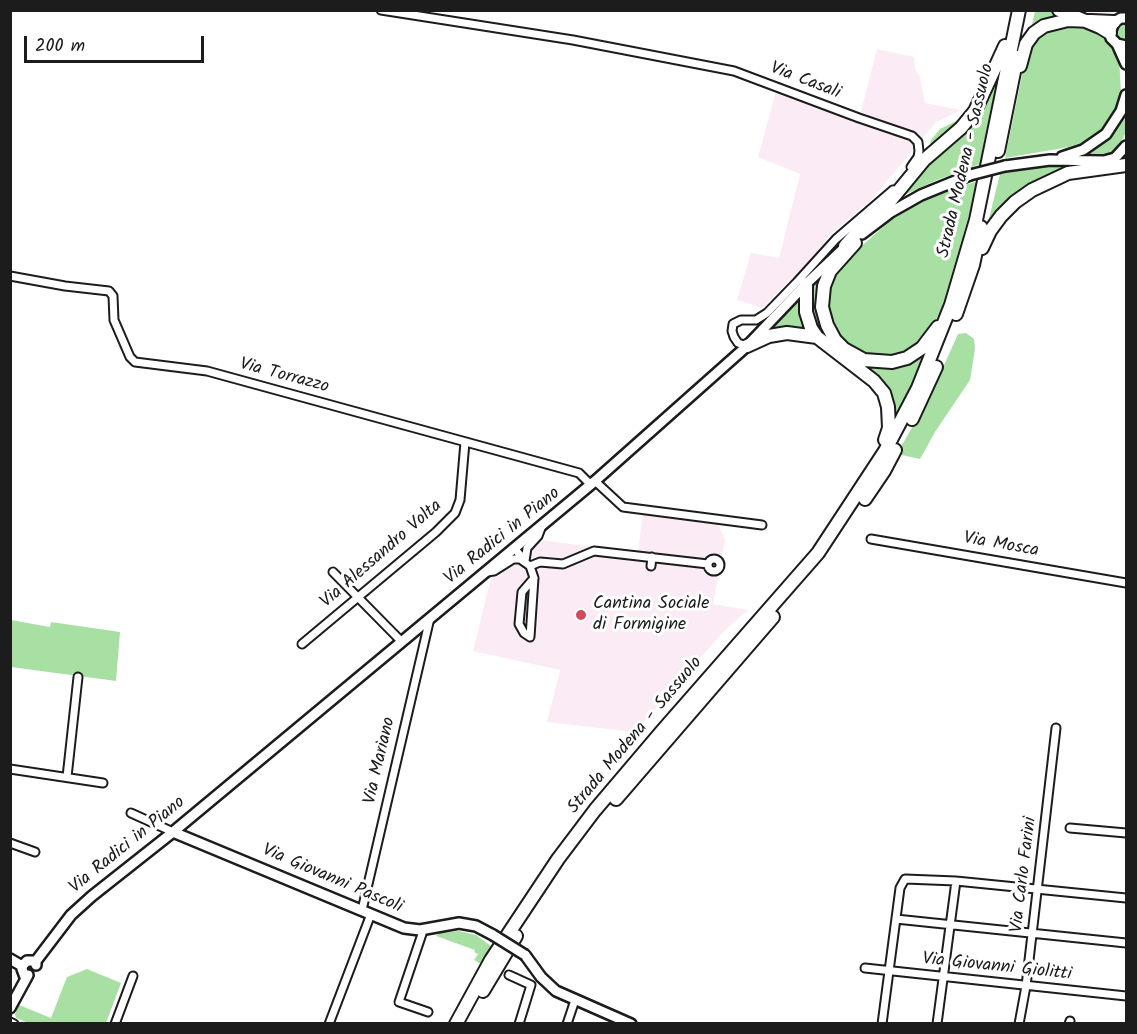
<!DOCTYPE html>
<html>
<head>
<meta charset="utf-8">
<style>
  body { margin:0 }
  #map { position:relative; width:1137px; height:1034px; overflow:hidden; background:#fff; font-family:Kalam,sans-serif }
  canvas { display:block }
  .frame { position:absolute; inset:0; border:12px solid #1c1c1c; pointer-events:none }
  .scale { position:absolute; left:24px; top:36px; width:180px; height:27px; box-sizing:border-box; border:3px solid #1c1c1c; border-top:0; padding-left:8px; font-size:18px; line-height:21px; white-space:nowrap; color:#1c1c1c; -webkit-text-stroke:4px #fff; paint-order:stroke }
</style>
</head>
<body>
<div id="map">
<canvas width="1137" height="1034"></canvas>
<div class="frame"></div>
<div class="scale">200 m</div>
</div>
<script>
const context = document.querySelector('canvas').getContext('2d');
context.lineJoin = 'round';
function paint(path, color) { context.fillStyle = color; context.fill(path, 'evenodd'); }
const shape = rows => new Path2D(rows.map(r => 'M' + r).join(''));
function trace(path, color, width, dash) { context.strokeStyle = color; context.lineWidth = width; context.lineCap = dash ? 'butt' : 'round'; context.setLineDash(dash || []); context.stroke(path); }
function drawText(font, color, halo, rows, align = 'center') {
  context.font = font + ' Kalam,sans-serif'; context.lineWidth = 6; context.setLineDash([]); context.textBaseline = 'middle'; context.strokeStyle = halo; context.fillStyle = color; for (const [text, x, y, turn = 0] of rows) {
    context.save(); context.translate(x, y); context.rotate((+turn || 0) * Math.PI / 180); context.textAlign = isNaN(turn) ? turn : align; if (halo) context.strokeText(text, 0, 0); context.fillText(text, 0, 0); context.restore();
  }
}
const built = shape([
  [1076,11,1122,11,1099,16],
  [877,49,914,57,915,69,920,77,925,103,961,110,936,122,872,199,831,234,808,262,762,308,737,300,751,253,779,258,800,174,758,157,778,84,860,115],
  [643,512,717,521,725,540,713,604,748,610,725,630,635,732,547,722,560,670,473,651,490,582,541,540,638,553]
]);
const green = shape([
  [1035,11,1054,11,1063,15,1031,29],
  [1119,22,1126,22,1126,43,1116,41,1113,28],
  [1072,23,1089,27,1102,35,1119,59,1121,91,1118,105,1100,133,1090,140,1069,147,1005,158,1027,51,1037,37,1052,27],
  [1003,64,983,163,937,180,902,196,930,162,970,126,985,105],
  [1125,111,1126,132,1120,144,1111,154,1085,153,1102,142,1116,127],
  [966,116,929,151,931,140,940,129],
  [1080,166,1056,173,987,227,1000,174,1028,168],
  [979,181,941,311,921,344,903,354,885,358,859,351,842,338,833,319,830,307,830,290,836,273,849,257,890,221,922,201,950,189],
  [826,272,829,340,819,330,812,318,811,287],
  [803,296,809,330,797,328,767,332],
  [966,333,974,339,975,349,970,380,935,432,920,459,897,454,932,392,958,334],
  [930,347,909,392,894,423,884,385,864,365,893,367,912,362],
  [11,620,50,627,51,622,120,632,116,681,11,667],
  [459,931,476,935,491,946,481,964,474,960,478,954,474,952,475,950,436,936,439,933],
  [87,969,121,983,106,1023,28,1023,16,1018,15,1014,19,1005,51,1018,67,977]
]);
const street = shape([
  [381,10,573,40,734,71,859,118,912,136,918,142,919,151,918,157,911,167],
  [10,276,65,286,109,291,113,296,114,320,130,357,135,362,207,371,579,473,591,485],
  [747,346,738,343,734,337,732,331,733,324,741,320,756,320,767,313,797,282,836,239,893,190],
  [595,481,623,507,762,525],
  [871,539,1126,583],
  [515,549,525,561,527,548,538,536,541,528],
  '708 565a6 6 0 1 1 12 0a6 6 0 1 1-12 0Z',
  [530,566,540,562,563,564,594,551,708,564],
  [651,566,652,557],
  [333,572,401,641],
  [487,572,494,571,513,559,520,559,530,566,534,578,530,637,524,633,519,624,522,592,534,578],
  [302,644,436,532,455,513,460,500,465,442],
  [10,769,103,783],
  [67,777,78,677],
  [131,813,173,832],
  [1070,828,1126,833],
  [10,843,35,852],
  [362,910,430,618],
  [896,919,1126,943],
  [420,930,422,934,399,1002,428,1012],
  [865,968,1126,996],
  [509,975,531,985,519,1024],
  [10,1022,14,1024],
  [115,1024,133,976],
  [329,1024,371,914],
  [567,1024,575,1000],
  [882,1024,900,888,905,879,956,881,1126,898],
  [937,1024,956,881],
  [1019,1024,1026,986,1056,728],
  [1069,1024,1070,1021]
]);
const secondary = shape([
  [1126,18,1121,18,1114,22,1110,33,1111,38,1117,44,1126,46],
  [1117,44,1126,64],
  [1062,157,1083,150,1106,134,1121,111,1126,95],
  [1005,166,1050,160,1104,161,1115,158,1126,146],
  [862,234,891,212,921,195,970,175],
  [173,832,404,928,420,930,459,923,476,926,493,935],
  [525,955,541,977,556,991,631,1024],
  [10,959,22,966],
  [36,965,36,961,71,915,92,896,173,832,595,481,747,346,806,284,842,250],
  [25,977,22,969,23,965,27,961,36,961],
  [10,1008,28,975]
]);
const highway = shape([
  [1059,10,1100,27,1110,33],
  [1020,66,1026,44,1034,33,1044,26,1068,20,1114,22],
  [998,151,1017,57],
  [855,243,830,271,824,286,822,307,827,325,835,340,844,349,864,360,892,362,907,358,922,348,938,327],
  [845,246,862,227,887,205,924,160,961,128,975,111,1005,46],
  [982,248,990,231,1001,216,1015,202,1032,190,1068,173,1126,165],
  [806,284,806,312,811,328,817,337],
  [956,314,973,265,981,227],
  [747,346,769,336,787,333,817,337,874,381,884,393,888,407,889,428,885,440],
  [912,419,936,367],
  [865,499,884,471,895,450],
  [616,799,773,617],
  [483,991,516,936],
  [456,1024,491,960,558,859,595,810,663,730,818,553,885,451,918,388,951,305,976,220,1019,10]
]);
const secondaryBridge = shape([
  [970,175,1005,166],
  [493,935,525,955]
]);
const markers = [
  [581,615,6,"#d1495b"]
];
const streetNames = [
  ["Via Casali",805,82,21],
  ["Strada Modena - Sassuolo",967,161,-77],
  ["Via Torrazzo",284,377,15],
  ["Via Radici in Piano",503,537,-39],
  ["Via Mosca",1001,546,10],
  ["Via Alessandro Volta",382,555,-41],
  ["Strada Modena - Sassuolo",636,736,-50],
  ["Via Mariano",381,761,-77],
  ["Via Radici in Piano",128,846,-39],
  ["Via Carlo Farini",1025,875,-83],
  ["Via Giovanni Pascoli",332,880,23],
  ["Via Giovanni Giolitti",997,968,6]
];
const poiNames = [
  ["Cantina Sociale",593,605],
  ["di Formigine",593,626]
];
paint(built, '#faebf4');
paint(green, '#a8e0a4');
trace(street, '#1c1c1c', 11);
trace(secondary, '#1c1c1c', 14);
trace(highway, '#1c1c1c', 16);
trace(street, '#fff', 7);
trace(secondary, '#fff', 9);
trace(highway, '#fff', 12);
trace(secondaryBridge, '#1c1c1c', 14, []);
trace(secondaryBridge, '#fff', 9);
for (const [x, y, r, color] of markers) { const dot = new Path2D(); dot.arc(x, y, r, 0, 2 * Math.PI); context.fillStyle = color; context.fill(dot); trace(dot, '#fff', 2); }
drawText('18px', '#1c1c1c', '#fff', streetNames);
drawText('18px', '#1c1c1c', '#fff', poiNames, 'left');
</script>
</body>
</html>
